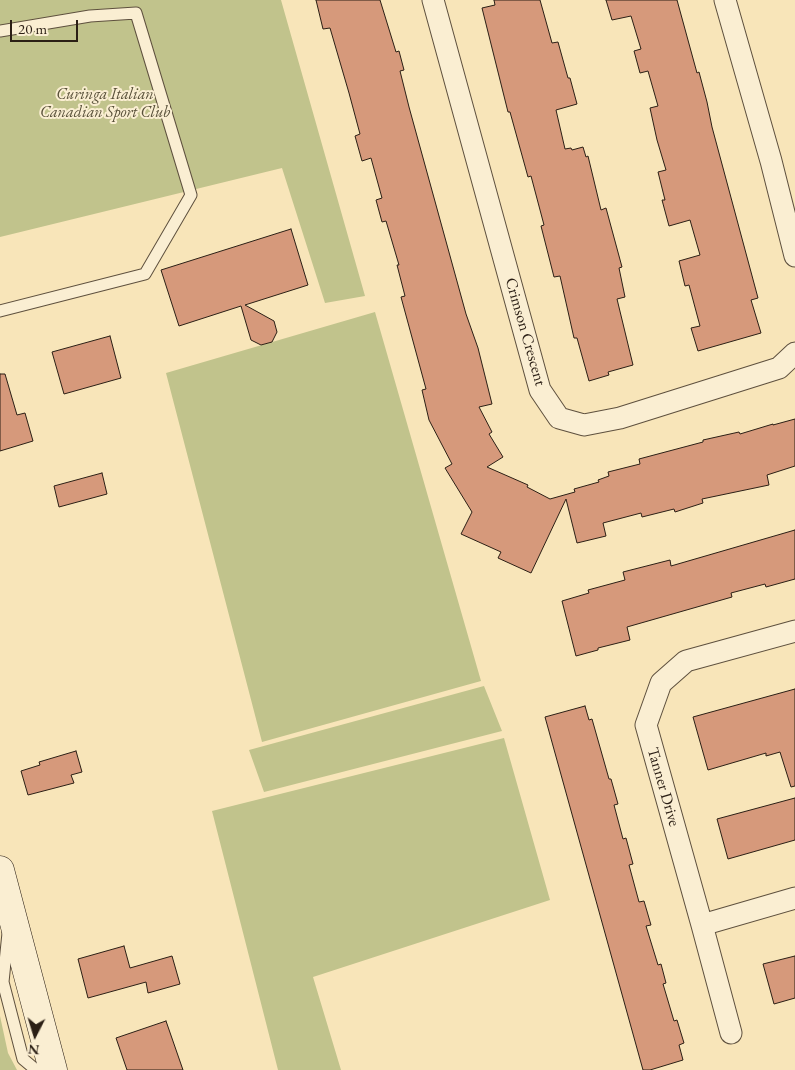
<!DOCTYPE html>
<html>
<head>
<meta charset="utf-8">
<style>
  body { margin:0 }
  #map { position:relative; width:795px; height:1070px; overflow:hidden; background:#f8e5b9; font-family:"EB Garamond",serif }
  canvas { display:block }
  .north { position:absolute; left:10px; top:1010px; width:50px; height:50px; -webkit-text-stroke:4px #faeed2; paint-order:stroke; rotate:185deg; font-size:14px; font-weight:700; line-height:20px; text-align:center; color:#2b1f15 }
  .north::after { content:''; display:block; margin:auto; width:18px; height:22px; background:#2b1f15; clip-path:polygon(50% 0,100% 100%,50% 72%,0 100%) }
  .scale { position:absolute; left:10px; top:20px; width:68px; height:22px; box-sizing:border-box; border:2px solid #2b1f15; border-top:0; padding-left:6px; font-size:15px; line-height:18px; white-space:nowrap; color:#2b1f15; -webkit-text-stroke:4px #faeed2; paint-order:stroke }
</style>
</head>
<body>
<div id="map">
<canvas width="795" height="1070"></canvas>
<div class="north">N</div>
<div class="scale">20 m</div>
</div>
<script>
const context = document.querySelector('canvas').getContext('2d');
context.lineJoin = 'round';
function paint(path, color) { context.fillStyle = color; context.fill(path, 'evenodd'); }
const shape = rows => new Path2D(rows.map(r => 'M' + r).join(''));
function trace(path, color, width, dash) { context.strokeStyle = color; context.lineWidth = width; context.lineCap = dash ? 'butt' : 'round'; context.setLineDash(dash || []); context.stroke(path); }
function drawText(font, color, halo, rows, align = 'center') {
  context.font = font + ' "EB Garamond",serif'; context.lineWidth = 4; context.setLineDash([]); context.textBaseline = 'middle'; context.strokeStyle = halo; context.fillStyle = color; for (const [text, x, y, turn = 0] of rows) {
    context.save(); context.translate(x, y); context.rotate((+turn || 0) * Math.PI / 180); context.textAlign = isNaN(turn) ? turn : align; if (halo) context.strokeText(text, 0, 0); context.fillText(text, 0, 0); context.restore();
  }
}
const green = shape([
  [0,0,281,0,365,296,325,303,282,168,0,237],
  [375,312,481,681,262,742,166,373],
  [484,686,502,731,264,792,249,750],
  [504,738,550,900,313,977,341,1070,278,1070,212,811],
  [0,1016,8,1053,17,1070,0,1070]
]);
const building = shape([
  [316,0,380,0,396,52,399,51,404,70,400,71,409,107,466,314,478,348,492,404,479,407,492,432,489,434,503,457,487,467,528,485,527,487,550,499,575,492,574,489,599,482,598,480,609,476,608,472,640,464,639,459,703,442,703,440,739,432,740,434,773,424,773,425,795,419,795,466,767,475,769,485,702,499,703,503,675,512,674,509,642,517,641,513,603,523,606,536,577,543,566,499,531,573,498,558,501,552,461,534,472,512,445,468,452,464,429,420,422,390,426,389,401,297,405,296,397,265,399,265,386,221,382,222,376,200,382,198,371,158,362,161,355,136,360,134,349,93,330,28,323,29,316,0],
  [494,0,540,0,552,43,558,42,568,78,570,78,577,104,556,110,565,149,571,148,572,150,583,147,586,157,588,156,601,210,606,208,622,267,619,268,625,297,617,299,633,365,608,372,609,375,589,381,577,338,574,338,560,276,554,277,541,226,544,225,531,176,528,177,510,112,508,112,482,8,495,5,494,0],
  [606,0,677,0,697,73,699,72,707,102,712,127,758,298,751,300,761,333,698,351,691,328,700,326,689,285,685,286,679,261,700,255,690,220,669,226,662,200,665,200,658,172,666,170,657,140,650,108,658,106,648,71,640,73,634,51,641,49,631,16,612,20,606,0],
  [291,229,308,285,245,305,274,321,277,332,272,342,261,345,251,340,241,306,179,326,161,270,291,229],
  [110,336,121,378,64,394,52,352,110,336],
  [0,374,5,374,17,415,25,413,33,441,0,451,0,374],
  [102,473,107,494,59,507,54,486,102,473],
  [795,530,795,579,766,587,765,584,731,593,732,597,627,627,630,640,598,648,598,650,576,656,562,601,589,593,588,590,625,580,623,572,670,560,671,566,795,530],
  [795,689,795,786,791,787,780,752,766,756,766,753,708,770,693,717,795,689],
  [585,706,589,720,592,719,609,779,611,779,618,804,614,805,623,839,626,838,633,864,629,865,639,902,644,901,651,925,646,926,658,965,661,964,666,983,663,984,674,1021,677,1020,684,1043,679,1045,683,1060,650,1070,643,1070,545,717,585,706],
  [76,751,82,772,71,775,74,783,28,795,21,771,40,765,39,762,76,751],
  [795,798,795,840,728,859,717,819,795,798],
  [124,946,130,968,172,956,180,984,148,993,146,982,88,998,78,959,124,946],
  [795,956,795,998,774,1004,763,964,795,956],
  [166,1021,183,1070,127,1070,116,1038,166,1021]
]);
const service = shape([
  [0,31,90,16,136,13,191,195,145,274,0,311],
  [8,933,3,982,23,1059,36,1070]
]);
const minor = shape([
  [433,0,540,390,559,418,584,425,620,418,779,368,795,353],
  [725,0,771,161,795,256],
  [702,925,795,898],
  [731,1033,702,925,646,725,661,683,686,661,795,631]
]);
const secondary = shape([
  [0,870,53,1070]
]);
const parkNames = [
  ["Curinga Italian",105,95],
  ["Canadian Sport Club",105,113]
];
const streetNames = [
  ["Crimson Crescent",525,332,74],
  ["Tanner Drive",663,787,74]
];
paint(green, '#c1c38c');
paint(building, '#d6997b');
trace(building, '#2b1f15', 1);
trace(service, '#5e503e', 13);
trace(minor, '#5e503e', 23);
trace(secondary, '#2b1f15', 29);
trace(service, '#faeed2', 11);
trace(minor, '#faeed2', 21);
trace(secondary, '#faeed2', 28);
drawText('italic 16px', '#585039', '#faeed2', parkNames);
drawText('16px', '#2b1f15', '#faeed2', streetNames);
</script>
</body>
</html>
